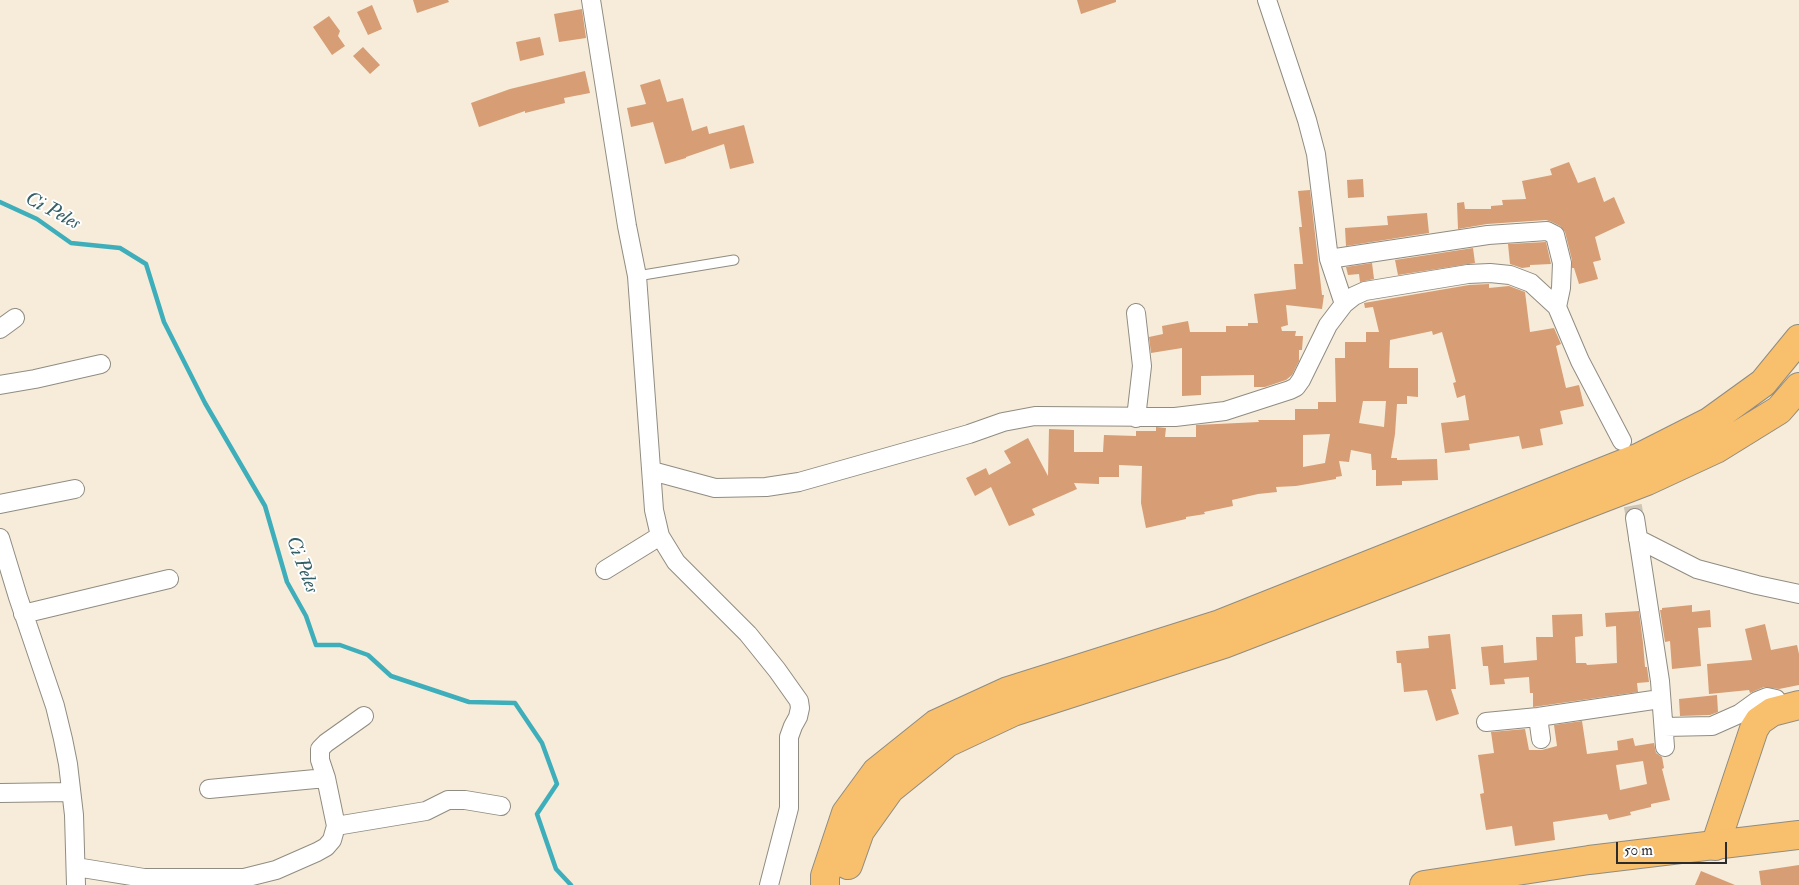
<!DOCTYPE html>
<html>
<head>
<meta charset="utf-8">
<style>
  body { margin:0 }
  #map { position:relative; width:1799px; height:885px; overflow:hidden; background:#f6ecd9; font-family:"IM FELL Double Pica",serif }
  canvas { display:block }
  .scale { position:absolute; left:1616px; top:842px; width:111px; height:22px; box-sizing:border-box; border:2px solid #2b2b2b; border-top:0; padding-left:6px; font-size:15px; line-height:18px; white-space:nowrap; color:#2b2b2b; -webkit-text-stroke:4px #fff; paint-order:stroke }
</style>
</head>
<body>
<div id="map">
<canvas width="1799" height="885"></canvas>
<div class="scale">50 m</div>
</div>
<script>
const context = document.querySelector('canvas').getContext('2d');
context.lineJoin = 'round';
const shape = rows => new Path2D(rows.map(r => 'M' + r).join(''));
function trace(path, color, width, dash) { context.strokeStyle = color; context.lineWidth = width; context.lineCap = dash ? 'butt' : 'round'; context.setLineDash(dash || []); context.stroke(path); }
function paint(path, color) { context.fillStyle = color; context.fill(path, 'evenodd'); }
function drawText(font, color, halo, rows, align = 'center') {
  context.font = font + ' "IM FELL Double Pica",serif'; context.lineWidth = 4; context.setLineDash([]); context.textBaseline = 'middle'; context.strokeStyle = halo; context.fillStyle = color; for (const [text, x, y, turn = 0] of rows) {
    context.save(); context.translate(x, y); context.rotate((+turn || 0) * Math.PI / 180); context.textAlign = isNaN(turn) ? turn : align; if (halo) context.strokeText(text, 0, 0); context.fillText(text, 0, 0); context.restore();
  }
}
const stream = shape([
  [0,202,37,219,71,243,120,248,146,264,164,322,205,403,265,506,287,582,306,616,316,645,340,645,368,655,391,676,469,702,515,703,542,743,557,784,537,814,556,869,571,885]
]);
const building = shape([
  [413,0,448,0,449,2,417,13],
  [1077,0,1116,0,1116,2,1081,14],
  [372,5,382,29,368,35,357,12],
  [582,9,586,38,559,42,554,14],
  [329,16,340,31,338,36,345,46,332,55,313,27],
  [540,37,544,55,520,61,516,42],
  [363,47,380,65,370,74,353,56],
  [585,71,590,93,564,98,565,103,525,113,525,111,479,127,471,103,510,89],
  [660,79,667,102,683,98,692,131,707,126,709,134,744,125,754,163,730,169,724,144,686,157,686,158,665,164,653,122,631,127,627,108,646,104,640,85],
  [1569,162,1578,183,1595,177,1604,202,1614,197,1625,223,1595,237,1601,260,1593,262,1598,279,1579,284,1574,268,1572,268,1572,260,1565,232,1560,226,1552,222,1546,220,1487,224,1458,229,1457,203,1464,202,1465,209,1491,209,1491,206,1503,205,1502,200,1526,199,1522,181,1552,175,1550,169],
  [1363,179,1364,197,1348,198,1347,180],
  [1310,190,1322,295,1324,295,1322,309,1286,305,1288,325,1281,327,1282,331,1296,331,1295,336,1303,336,1302,350,1299,350,1299,361,1292,375,1286,380,1265,387,1254,387,1254,375,1201,376,1201,395,1182,396,1182,348,1151,353,1149,337,1163,334,1162,326,1188,321,1190,332,1226,332,1226,326,1248,326,1248,323,1258,323,1254,294,1296,289,1294,264,1303,264,1299,227,1302,227,1298,191],
  [1427,213,1429,233,1346,246,1345,228,1388,225,1387,216],
  [1546,242,1551,264,1530,265,1530,267,1522,268,1510,264,1508,244],
  [1473,248,1475,263,1398,275,1395,260],
  [1372,263,1374,279,1360,282,1359,274,1348,275,1346,267],
  [1489,284,1489,288,1509,286,1525,292,1530,332,1554,328,1561,344,1556,346,1566,388,1579,385,1584,406,1560,411,1563,424,1540,429,1543,445,1522,449,1519,436,1469,444,1470,450,1445,453,1441,423,1469,420,1465,395,1457,398,1453,383,1456,382,1442,332,1433,335,1432,331,1390,340,1389,368,1418,368,1418,397,1407,396,1407,404,1397,404,1395,434,1391,458,1397,458,1397,460,1437,459,1438,480,1402,481,1402,485,1376,486,1376,470,1372,470,1371,454,1351,450,1349,462,1339,461,1342,476,1336,477,1336,479,1296,486,1276,487,1277,492,1258,494,1232,500,1233,506,1204,512,1205,514,1186,517,1186,519,1146,528,1141,503,1142,466,1119,465,1119,477,1099,477,1099,484,1074,483,1077,489,1032,509,1035,515,1009,526,991,487,975,496,966,478,986,468,989,475,1011,463,1004,451,1028,438,1048,476,1049,429,1074,430,1074,452,1103,452,1104,435,1136,436,1136,431,1156,431,1156,427,1166,428,1165,437,1196,437,1196,425,1259,422,1258,420,1295,420,1295,409,1318,409,1318,402,1336,402,1335,358,1345,358,1345,342,1366,342,1366,332,1379,332,1373,307,1365,308,1364,303,1469,285],
  [1363,401,1386,401,1384,427,1359,423],
  [1330,434,1325,463,1303,467,1303,435],
  [1692,605,1692,612,1710,610,1711,627,1698,628,1701,666,1672,669,1670,641,1665,642,1660,610,1662,610,1662,608],
  [1639,611,1643,643,1645,667,1647,667,1649,682,1637,683,1638,692,1533,707,1533,693,1530,693,1529,677,1504,679,1505,684,1490,685,1488,666,1483,666,1481,647,1503,645,1504,663,1537,660,1536,637,1553,637,1552,615,1582,614,1583,636,1575,637,1576,663,1586,663,1587,665,1617,663,1616,626,1606,627,1605,613],
  [1765,624,1771,650,1797,645,1799,654,1799,685,1779,689,1764,687,1750,693,1749,690,1709,694,1707,664,1752,660,1745,629],
  [1450,634,1456,689,1451,689,1459,714,1436,721,1427,690,1404,692,1401,663,1397,663,1396,651,1429,648,1428,636],
  [1717,695,1718,712,1710,715,1680,716,1679,699],
  [1582,721,1587,754,1618,750,1617,741,1633,738,1635,746,1654,743,1656,753,1662,757,1664,768,1662,769,1670,800,1651,804,1651,807,1630,812,1631,815,1609,820,1607,814,1553,822,1555,840,1515,846,1512,826,1486,830,1480,794,1484,793,1478,755,1494,753,1491,732,1525,729,1529,750,1542,750,1557,746,1554,725],
  [1643,761,1647,784,1620,790,1616,765],
  [1799,865,1799,885,1761,885,1759,871],
  [1701,871,1735,885,1695,885]
]);
const streetTunnel = shape([
  [1628,479,1635,518]
]);
const lane = shape([
  [637,276,734,260]
]);
const street = shape([
  [591,0,627,226,637,276,654,510,660,536,676,562,748,634,777,670,799,701,800,708,798,717,793,726,789,737,789,808,769,885],
  [1267,0,1307,120,1316,154,1329,259],
  [1344,304,1354,296,1365,291,1468,274,1490,273,1510,275,1531,283,1557,307],
  [0,329,15,318],
  [0,385,35,379,101,364],
  [1136,418,1142,366,1136,313],
  [652,471,715,488,766,487,799,482,969,434,1003,422,1035,416,1175,417,1225,411,1290,390,1296,387,1301,380,1328,325,1344,304,1329,259,1488,235,1547,231,1555,235,1562,263,1561,288,1557,307,1580,361,1622,441],
  [0,504,75,489],
  [1635,518,1660,681,1665,747],
  [0,538,18,597,55,706,63,739,68,764,74,815,76,885],
  [1638,539,1697,569,1757,585,1799,594],
  [605,570,660,536],
  [23,614,169,579],
  [1538,717,1541,739],
  [1486,722,1538,717,1660,699],
  [1664,727,1712,726,1739,714,1757,701,1767,697,1776,699,1780,709],
  [209,789,326,778],
  [0,793,71,792],
  [336,826,426,811,448,800,465,800,501,806],
  [76,867,144,878,244,878,276,870,317,852,326,847,332,840,336,826,326,778,320,760,320,749,326,743,364,716]
]);
const primary = shape([
  [1715,846,1754,729,1759,721,1772,712,1799,705]
]);
const highway = shape([
  [848,865,860,831,890,789,947,743,1013,712,1224,644,1647,481,1716,449,1779,410,1799,387],
  [825,885,825,876,846,813,876,772,936,724,1008,691,1220,624,1640,457,1709,422,1763,383,1799,339],
  [1424,885,1589,860,1799,835]
]);
const waterNames = [
  ["Ci Peles",52,212,28],
  ["Ci Peles",301,565,69]
];
trace(stream, '#3faebb', 4.5);
paint(building, '#d79d74');
trace(streetTunnel, '#cdc5b6', 18, [18, 9]);
trace(lane, '#908c82', 11);
trace(street, '#908c82', 20);
trace(primary, '#908c82', 30);
trace(highway, '#908c82', 30);
trace(lane, '#fff', 9);
trace(street, '#fff', 18);
trace(primary, '#f8bf6c', 28);
trace(highway, '#f8bf6c', 28);
drawText('italic 20px', '#335f65', '#fff', waterNames);
</script>
</body>
</html>
